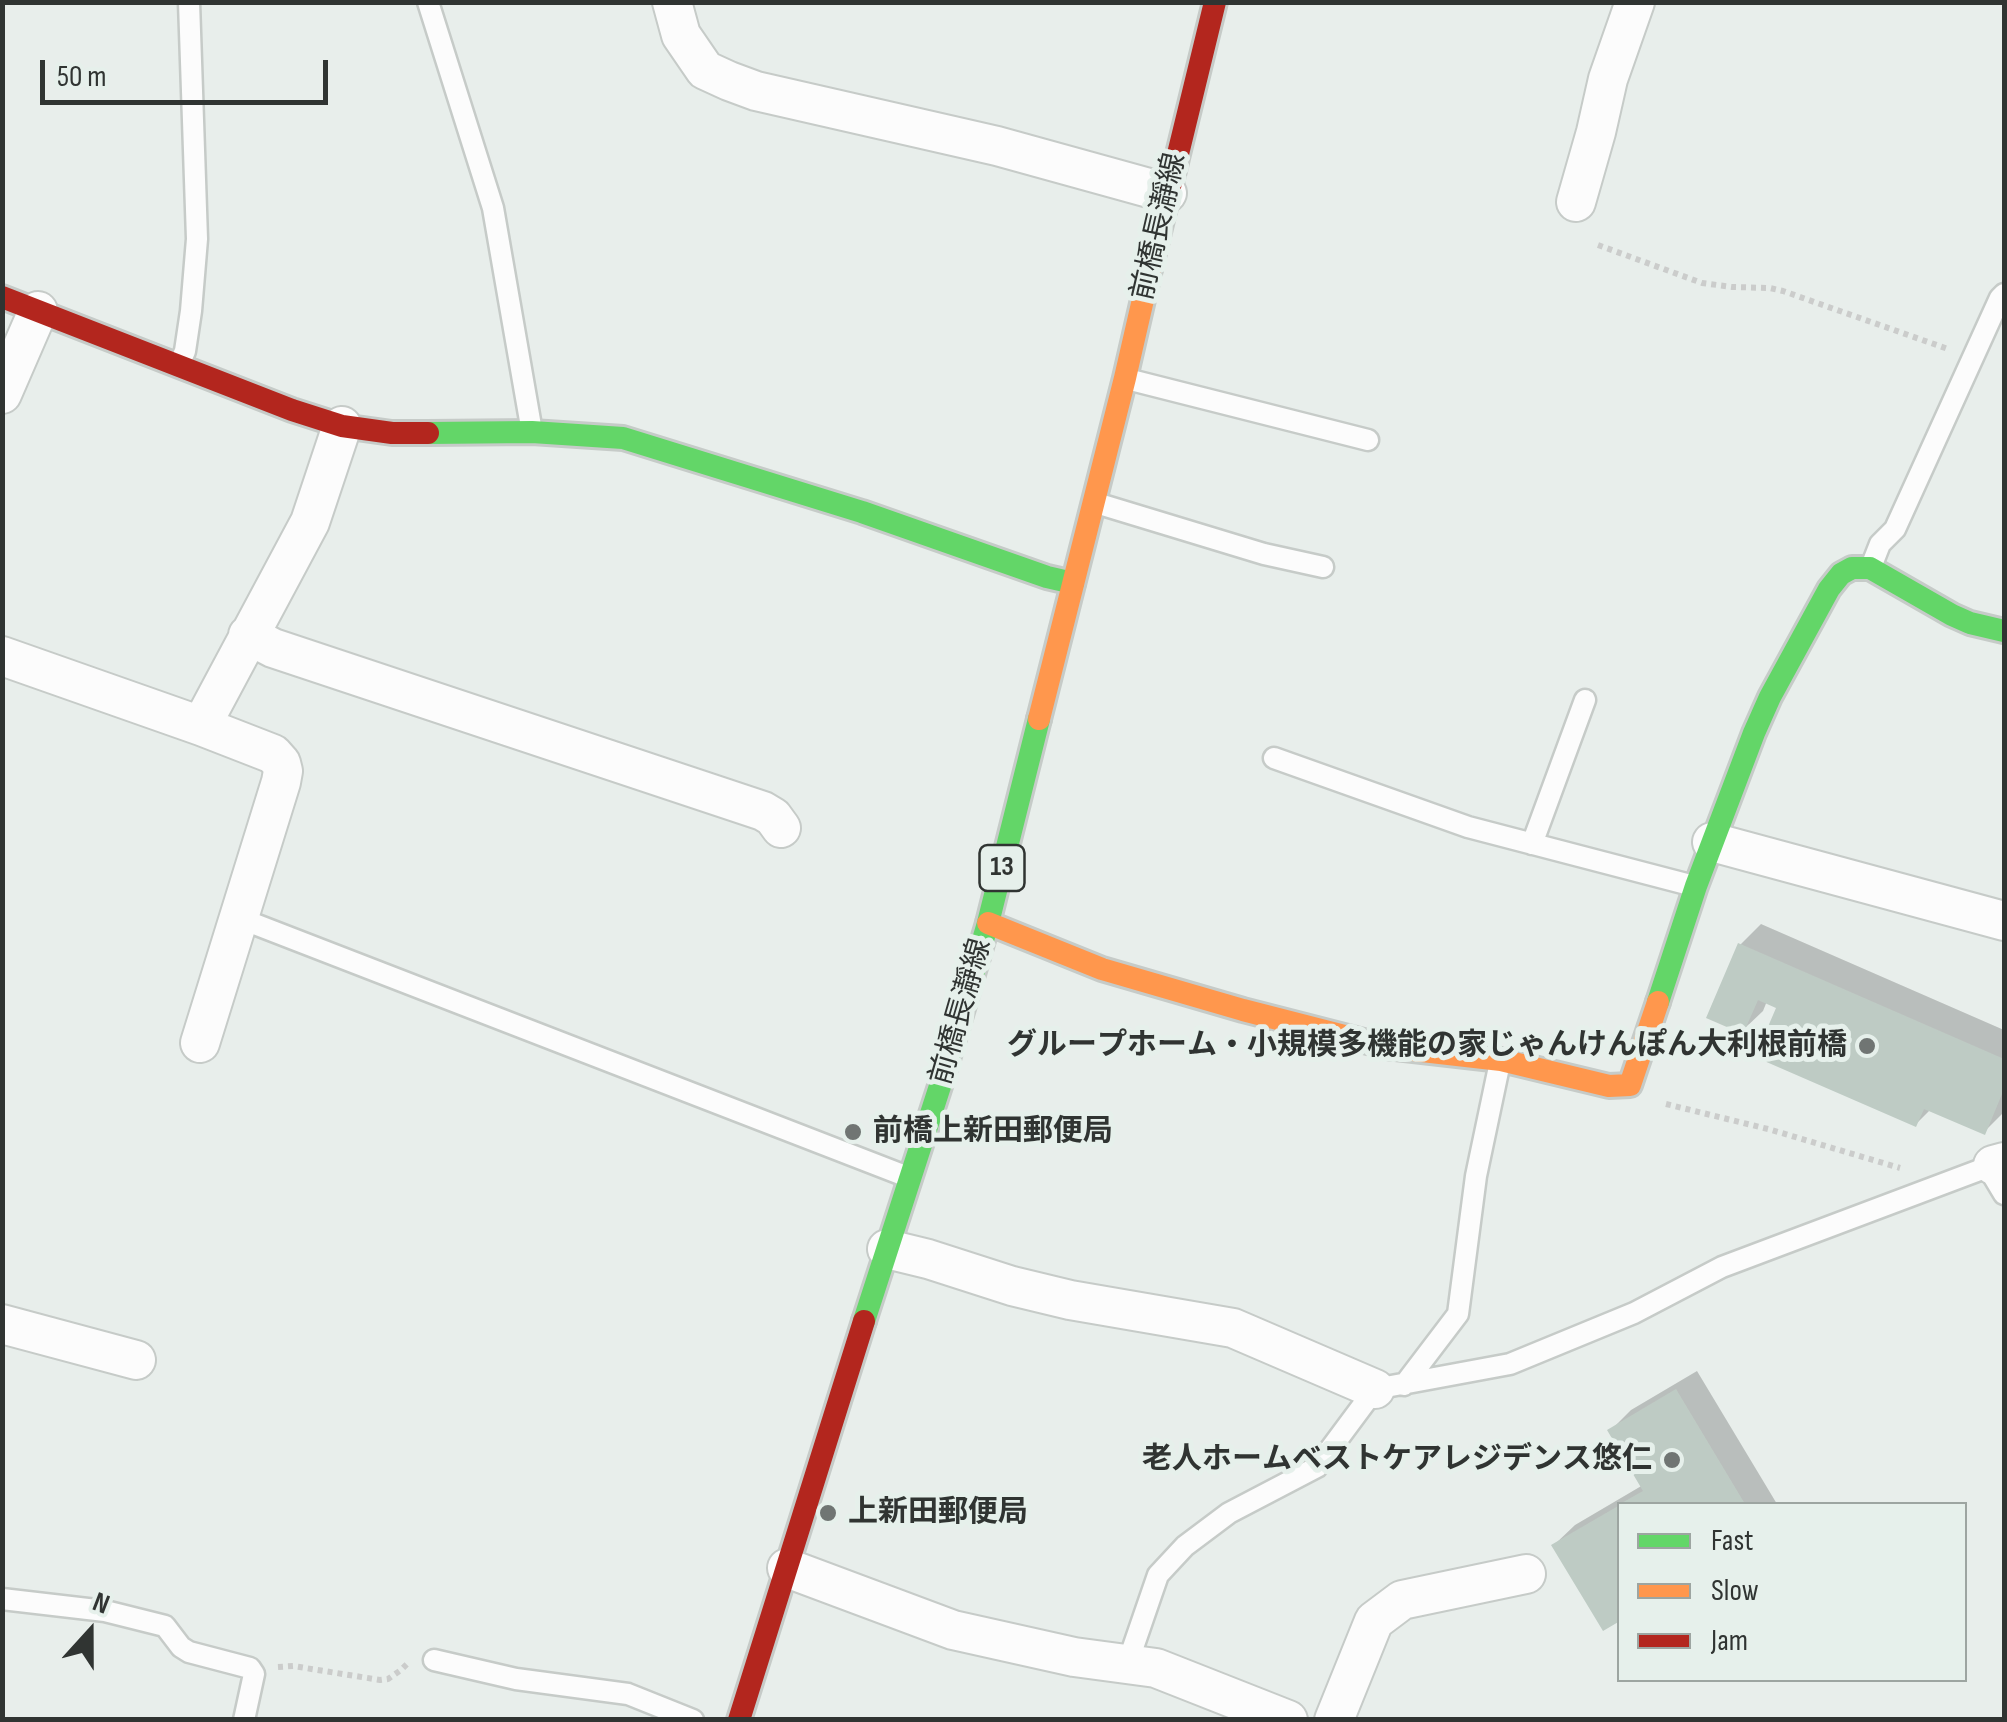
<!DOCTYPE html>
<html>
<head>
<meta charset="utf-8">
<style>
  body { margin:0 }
  #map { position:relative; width:2007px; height:1722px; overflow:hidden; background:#e8eeeb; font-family:"Sofia Sans Condensed",sans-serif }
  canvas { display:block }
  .frame { position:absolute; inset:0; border:5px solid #303432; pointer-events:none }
  .legend { position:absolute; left:1617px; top:1502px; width:350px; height:180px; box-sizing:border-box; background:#e6f0eb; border:2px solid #9da5a1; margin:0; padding:12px 18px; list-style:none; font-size:30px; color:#303432 }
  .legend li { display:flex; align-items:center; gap:20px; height:50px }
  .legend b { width:50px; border:2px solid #9da5a1 }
  .north { position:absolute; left:40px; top:1582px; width:100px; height:100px; -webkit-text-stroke:8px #e6f0eb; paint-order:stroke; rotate:21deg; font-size:28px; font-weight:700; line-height:40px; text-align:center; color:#303432 }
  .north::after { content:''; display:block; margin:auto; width:35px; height:45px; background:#303432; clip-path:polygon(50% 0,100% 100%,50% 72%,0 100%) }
  .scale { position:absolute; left:40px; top:60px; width:288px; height:45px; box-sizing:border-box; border:5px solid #303432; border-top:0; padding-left:12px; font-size:30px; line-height:35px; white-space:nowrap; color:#303432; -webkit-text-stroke:8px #e6f0eb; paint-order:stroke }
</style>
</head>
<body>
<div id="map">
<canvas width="2007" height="1722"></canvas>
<div class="frame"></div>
<ul class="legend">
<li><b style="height:12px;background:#63d668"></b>Fast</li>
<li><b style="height:12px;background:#ff974d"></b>Slow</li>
<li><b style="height:12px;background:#b3261e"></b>Jam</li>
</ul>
<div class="north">N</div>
<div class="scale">50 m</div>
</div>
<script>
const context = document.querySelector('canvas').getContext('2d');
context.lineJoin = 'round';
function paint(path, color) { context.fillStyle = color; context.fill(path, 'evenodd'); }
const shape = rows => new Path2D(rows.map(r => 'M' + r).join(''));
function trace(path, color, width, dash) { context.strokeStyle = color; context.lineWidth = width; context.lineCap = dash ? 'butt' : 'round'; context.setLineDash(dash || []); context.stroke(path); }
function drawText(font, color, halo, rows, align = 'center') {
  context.font = font + ' "Sofia Sans Condensed","Noto Sans JP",sans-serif'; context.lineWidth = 10; context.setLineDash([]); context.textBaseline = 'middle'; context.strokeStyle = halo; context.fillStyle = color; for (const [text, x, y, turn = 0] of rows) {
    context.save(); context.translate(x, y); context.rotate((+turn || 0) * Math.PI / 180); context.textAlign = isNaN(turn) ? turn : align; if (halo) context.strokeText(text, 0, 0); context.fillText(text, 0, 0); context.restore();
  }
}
const shadow = shape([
  [1761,924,2004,1030,2004,1112,1984,1132,1931,1109,1916,1124,1780,1007,1767,1001,1763,1011,1742,1031,1740,945],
  [1697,1371,1777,1504,1620,1504,1620,1618,1554,1545,1575,1525,1643,1485,1610,1431,1631,1410]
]);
const building = shape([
  [1738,943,2004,1059,2004,1089,1985,1135,1924,1109,1916,1127,1755,1057,1776,1008,1758,1000,1743,1034,1706,1018],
  [1676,1389,1745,1504,1620,1504,1643,1491,1607,1430],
  [1620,1505,1620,1621,1603,1631,1551,1545]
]);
const path = shape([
  [1598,245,1702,283,1732,287,1770,288,1783,291,1948,349],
  [1666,1104,1768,1129,1900,1168],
  [278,1667,293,1666,380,1680,388,1679,401,1670,408,1663]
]);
const lane = shape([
  [428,2,493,208,532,432],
  [179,365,185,351,191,311,197,239,189,2],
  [1127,379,1368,440],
  [1096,503,1264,554,1323,567],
  [1871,567,1880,544,1895,529,2000,298,2004,294],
  [1274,758,1468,827,1694,886],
  [1532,844,1585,700],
  [239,918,908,1177],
  [1404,1385,1458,1314,1476,1176,1500,1062],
  [2,1599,105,1611,165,1626,181,1647,189,1652,250,1668,254,1674,244,1720],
  [434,1660,516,1679,628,1694,693,1720],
  [1127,1665,1158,1575,1185,1546,1229,1513,1317,1467,1375,1389,1510,1364,1634,1313,1722,1267,1993,1165,1992,1174,2004,1194]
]);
const street = shape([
  [672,2,681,35,705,70,729,81,756,91,997,146,1167,193],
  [1576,202,1596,132,1608,79,1635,2],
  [2,394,38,311],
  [248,635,273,648,763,811,773,817,781,828],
  [2,656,201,726,273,754,281,763,283,771,281,782,200,1043],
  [201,726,310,522,342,426],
  [1712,842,2004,921],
  [1993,1165,2004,1162],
  [887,1249,928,1259,1012,1286,1070,1300,1233,1328,1375,1389],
  [2,1324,136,1360],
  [787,1568,953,1630,1074,1657,1156,1668,1288,1720],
  [1334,1720,1374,1621,1402,1600,1526,1574]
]);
const fast = shape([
  [428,433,532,432,623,438,862,512,1047,577,1073,583],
  [1658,1002,1696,886,1754,733,1770,697,1829,589,1841,574,1852,568,1870,568,1952,615,1970,623,2004,631],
  [864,1321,941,1083,988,923,1039,719]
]);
const slow = shape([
  [1039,719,1125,378,1150,269],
  [988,923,1102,969,1243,1010,1387,1047,1501,1060,1609,1086,1630,1085,1658,1002]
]);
const jam = shape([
  [1150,269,1215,2],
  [2,297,292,410,342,426,392,433,428,433],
  [739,1720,864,1321]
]);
const markers = [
  [1867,1046,10,"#707573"],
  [853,1132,10,"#707573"],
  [1672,1460,10,"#707573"],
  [828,1513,10,"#707573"]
];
const shields = [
  [1002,868,45]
];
const shieldNames = [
  ["13",1002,868]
];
const streetNames = [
  ["前橋長瀞線",1160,227,-77],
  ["前橋長瀞線",962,1012,-74]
];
const poiNames = [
  ["グループホーム・小規模多機能の家じゃんけんぽん大利根前橋",1847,1046],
  ["前橋上新田郵便局",873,1132,"left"],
  ["老人ホームベストケアレジデンス悠仁",1652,1460],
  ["上新田郵便局",848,1513,"left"]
];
paint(shadow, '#0003');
paint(building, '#becbc4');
trace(lane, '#c6cbc8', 25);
trace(street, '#c6cbc8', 42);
trace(fast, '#c6cbc8', 28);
trace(slow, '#c6cbc8', 28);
trace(jam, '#c6cbc8', 28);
trace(path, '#cbcccb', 6, [5, 5]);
trace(lane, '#fcfcfc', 20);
trace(street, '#fcfcfc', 38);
trace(fast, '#63d668', 22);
trace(slow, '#ff974d', 22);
trace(jam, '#b3261e', 22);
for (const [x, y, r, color] of markers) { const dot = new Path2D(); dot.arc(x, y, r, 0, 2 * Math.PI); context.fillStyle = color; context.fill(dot); trace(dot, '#e6f0eb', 4); }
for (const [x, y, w] of shields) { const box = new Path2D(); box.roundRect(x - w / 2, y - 23, w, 46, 8); context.fillStyle = '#e6f0eb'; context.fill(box); trace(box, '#303432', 2.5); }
drawText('bold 28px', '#303432', null, shieldNames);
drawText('30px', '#303432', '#e6f0eb', streetNames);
drawText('bold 30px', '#303432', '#e6f0eb', poiNames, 'right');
</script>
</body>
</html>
